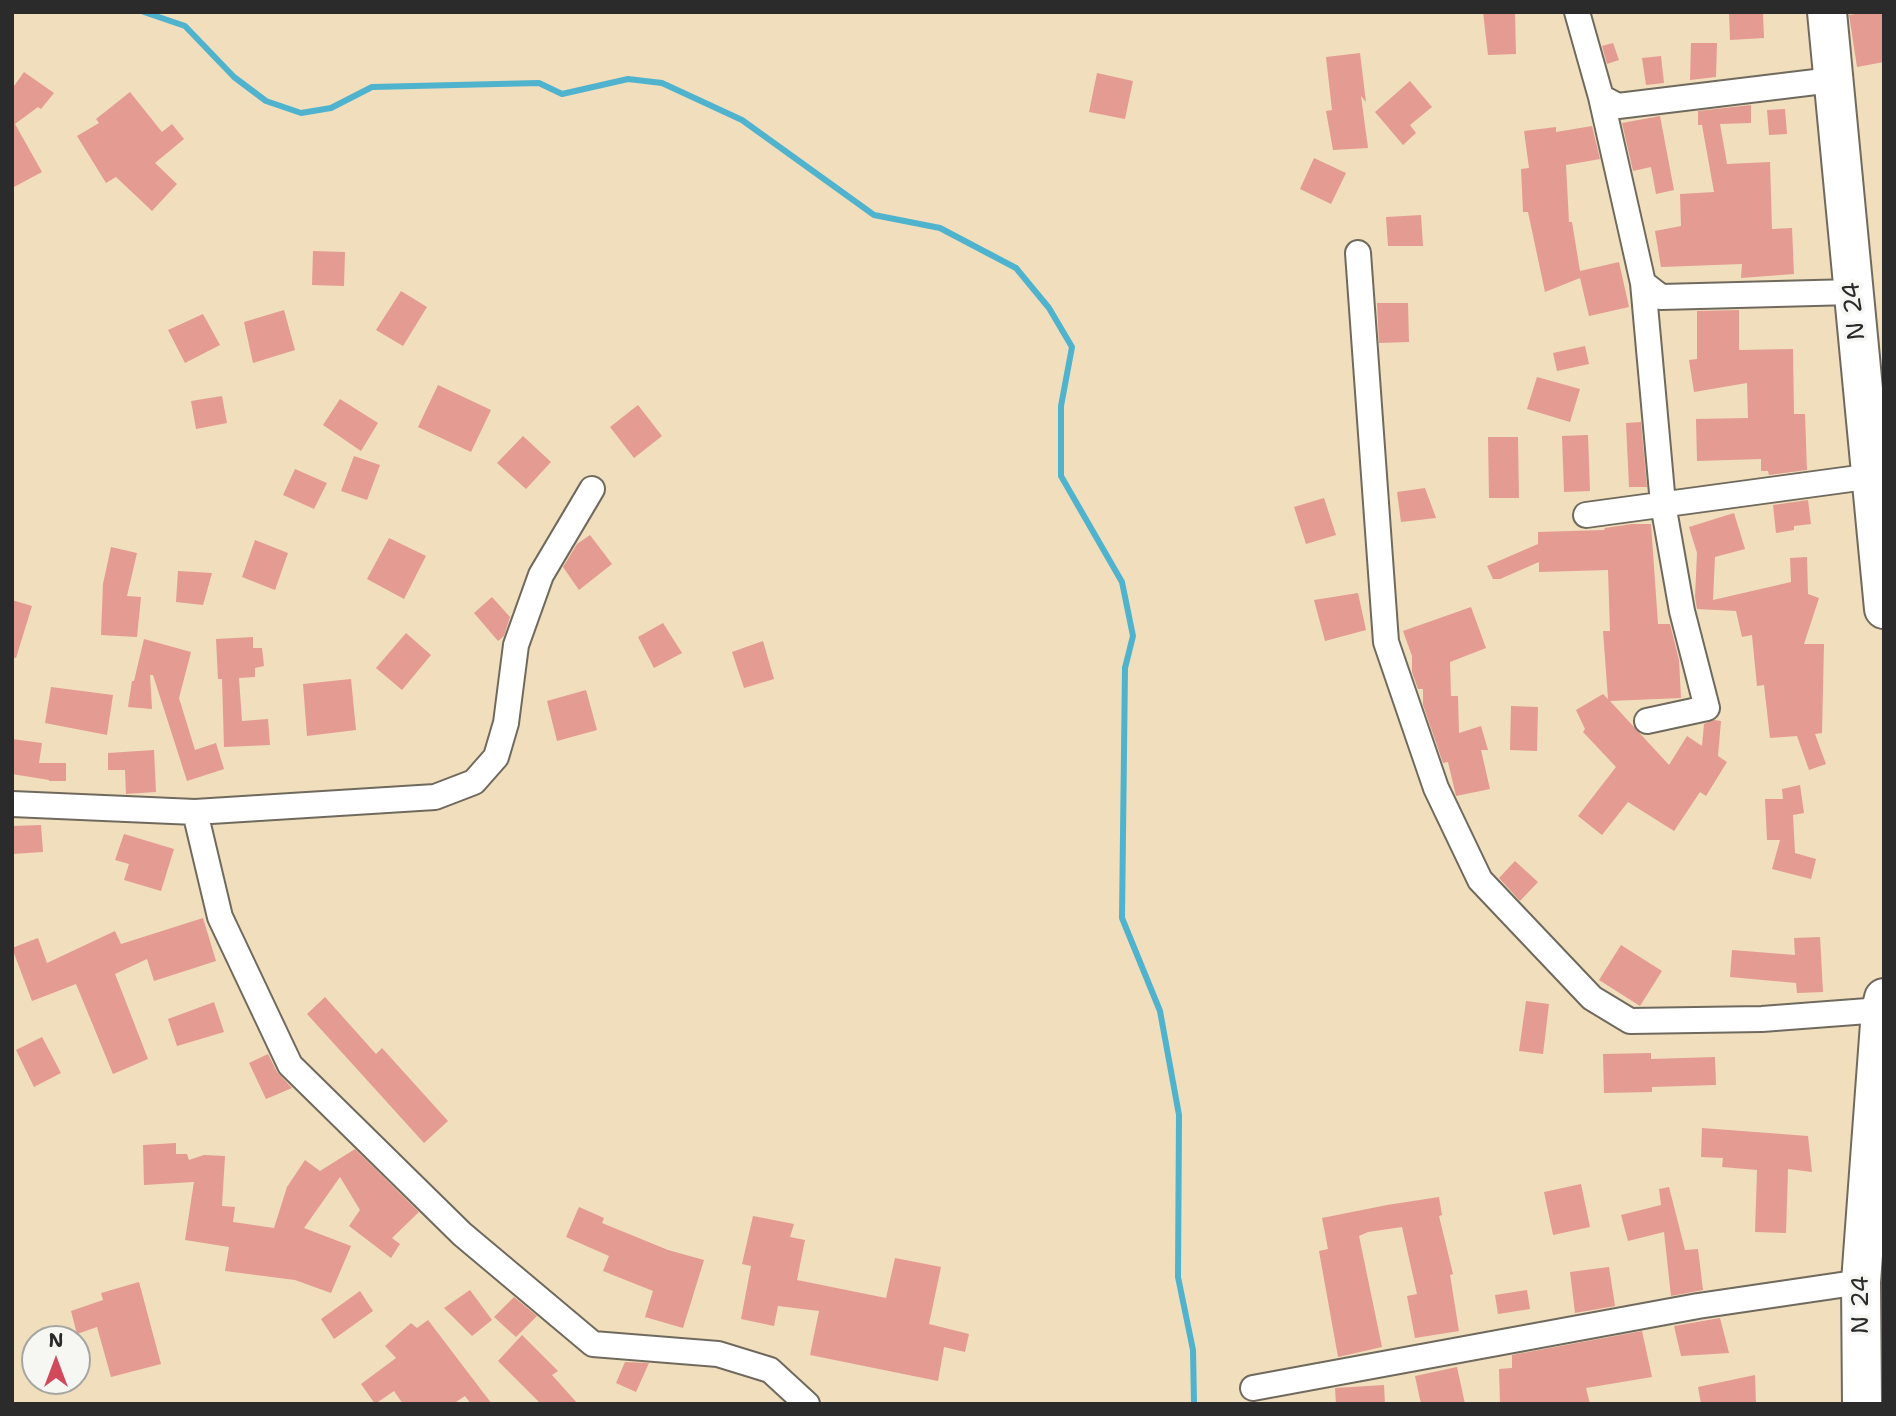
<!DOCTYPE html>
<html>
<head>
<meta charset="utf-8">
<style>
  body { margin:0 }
  #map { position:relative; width:1896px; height:1416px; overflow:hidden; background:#f0debd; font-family:"Shantell Sans",sans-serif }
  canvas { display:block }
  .frame { position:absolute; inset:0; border:14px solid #2b2b2b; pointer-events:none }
  .north { position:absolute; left:21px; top:1325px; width:70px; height:70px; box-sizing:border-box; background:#f6f6f2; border:2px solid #a5a5a2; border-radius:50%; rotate:0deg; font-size:19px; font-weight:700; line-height:28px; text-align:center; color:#2b2b2b }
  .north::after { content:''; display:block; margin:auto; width:24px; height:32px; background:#d1495b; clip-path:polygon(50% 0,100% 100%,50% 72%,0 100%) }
</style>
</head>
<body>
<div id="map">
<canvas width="1896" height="1416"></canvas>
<div class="frame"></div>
<div class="north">N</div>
</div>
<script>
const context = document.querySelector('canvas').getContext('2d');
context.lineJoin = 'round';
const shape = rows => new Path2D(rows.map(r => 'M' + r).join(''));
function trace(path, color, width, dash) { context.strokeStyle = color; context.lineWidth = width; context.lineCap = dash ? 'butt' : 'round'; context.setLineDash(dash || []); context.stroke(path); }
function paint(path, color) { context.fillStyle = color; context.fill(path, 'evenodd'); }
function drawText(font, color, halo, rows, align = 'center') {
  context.font = font + ' "Shantell Sans",sans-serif'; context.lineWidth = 7; context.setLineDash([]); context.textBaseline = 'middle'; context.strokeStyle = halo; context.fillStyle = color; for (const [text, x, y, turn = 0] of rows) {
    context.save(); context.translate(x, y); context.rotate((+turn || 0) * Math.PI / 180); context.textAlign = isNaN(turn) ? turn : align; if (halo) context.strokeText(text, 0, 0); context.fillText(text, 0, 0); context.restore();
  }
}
const stream = shape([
  [144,12,185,26,234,77,266,101,301,113,331,108,372,87,539,83,562,94,628,79,662,83,742,120,874,215,940,228,1016,268,1049,308,1072,347,1061,406,1061,476,1122,582,1133,636,1125,668,1122,918,1160,1011,1179,1115,1178,1277,1193,1350,1194,1404]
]);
const building = shape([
  [1483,12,1515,12,1516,54,1488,55],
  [1729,12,1763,12,1764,38,1730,40],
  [1868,12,1884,12,1884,62,1857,67,1849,15],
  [1613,43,1619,60,1607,64,1602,46],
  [1691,43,1717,43,1716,77,1690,80],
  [1360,53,1366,102,1361,96,1368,148,1333,150,1326,111,1332,110,1326,57],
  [1661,56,1664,83,1646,85,1642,58],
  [24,72,54,93,41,109,38,107,15,124,42,172,12,188,12,89],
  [1097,73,1133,81,1125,119,1089,112],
  [1410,81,1432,107,1410,125,1416,133,1403,145,1375,112],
  [130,92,162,132,172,124,184,139,155,163,177,184,152,211,116,177,106,183,77,136,99,123,96,119],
  [1751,105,1751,123,1720,124,1727,164,1770,162,1772,229,1792,228,1794,274,1741,278,1742,264,1661,267,1655,231,1681,226,1680,194,1714,192,1702,125,1698,125,1698,111],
  [1785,109,1787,134,1769,135,1767,110],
  [1660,116,1674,190,1656,194,1651,167,1633,171,1622,123],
  [1592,126,1600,159,1566,165,1569,222,1572,222,1580,271,1619,262,1629,307,1589,316,1580,278,1545,292,1528,212,1523,212,1521,169,1529,168,1524,131,1556,127,1556,132],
  [1314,158,1346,173,1331,204,1300,189],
  [1421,215,1423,246,1388,246,1386,217],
  [313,251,345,252,344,286,312,285],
  [401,291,427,307,403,346,376,330],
  [1377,303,1408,303,1409,342,1379,343],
  [284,310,295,350,253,363,244,322],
  [1739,310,1739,350,1793,349,1794,414,1805,414,1807,470,1769,475,1768,471,1761,471,1761,459,1697,461,1696,419,1748,418,1747,383,1694,392,1689,360,1697,359,1697,311],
  [203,314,220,345,185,363,168,330],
  [1585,346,1589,364,1557,371,1553,353],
  [1537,377,1580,389,1570,422,1527,409],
  [438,385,491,410,471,452,418,427],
  [222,396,227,423,196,429,191,401],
  [340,399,378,423,361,451,323,425],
  [638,405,662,436,634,458,610,427],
  [1641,422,1647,487,1629,487,1626,423],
  [1588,435,1590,491,1564,492,1562,436],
  [523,436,551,462,526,489,497,463],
  [1488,437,1518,437,1519,498,1489,498],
  [354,456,380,465,367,500,341,491],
  [295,469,327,483,314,509,283,495],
  [1425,488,1436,518,1401,522,1397,492],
  [1324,498,1336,535,1306,544,1294,507],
  [1808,500,1811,524,1794,526,1794,530,1776,533,1773,505],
  [1734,513,1745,549,1715,557,1713,600,1791,582,1790,558,1807,557,1808,594,1819,598,1804,644,1824,644,1822,733,1815,734,1826,764,1809,770,1797,736,1770,738,1764,685,1757,686,1752,635,1742,637,1736,611,1697,609,1695,597,1697,553,1689,527],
  [1632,524,1651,524,1658,624,1670,624,1679,660,1681,698,1610,701,1669,765,1687,736,1702,746,1704,724,1714,720,1721,721,1718,756,1727,762,1706,796,1700,792,1674,831,1628,802,1602,835,1578,816,1616,767,1583,732,1585,729,1576,710,1603,694,1608,699,1603,631,1610,631,1608,570,1539,572,1539,562,1500,579,1493,579,1487,566,1538,544,1538,532,1604,530,1605,528],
  [590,535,612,564,579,590,563,567,577,544],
  [389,538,426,556,404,599,367,579],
  [255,540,288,553,275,590,242,577],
  [111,547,137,553,127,596,141,597,137,637,101,635,103,584],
  [178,571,212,573,203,605,176,602],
  [1358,593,1366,630,1325,641,1314,600],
  [492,597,510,617,504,636,498,641,474,613],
  [12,600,32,606,16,658,12,657],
  [1471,607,1486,648,1450,662,1451,696,1458,696,1459,733,1481,726,1488,750,1481,750,1490,789,1456,796,1448,762,1443,763,1423,705,1423,689,1418,689,1412,672,1412,656,1403,631],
  [663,623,682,653,654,668,638,637],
  [406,633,431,655,402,690,376,668],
  [253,637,253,648,262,648,264,666,255,668,255,677,239,678,242,721,268,719,270,745,224,747,222,679,218,679,216,639],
  [144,639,191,652,179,698,195,750,216,743,224,769,187,781,153,675,150,675,152,709,128,707,132,681,134,681],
  [763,641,774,679,744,688,732,652],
  [351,679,356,730,307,736,303,684],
  [51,687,113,695,107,735,45,723],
  [586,690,597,730,557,741,547,701],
  [1511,706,1538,707,1537,751,1510,750],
  [12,739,42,743,39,763,66,763,66,781,49,781,49,780,12,774],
  [154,750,156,792,126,794,125,770,108,770,108,753],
  [1800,785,1804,813,1793,815,1795,853,1816,859,1811,879,1772,869,1780,840,1767,840,1765,799,1783,799,1782,789],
  [41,825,43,852,12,854,12,826],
  [124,834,174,849,161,891,124,880,129,864,115,860],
  [1515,861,1538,882,1520,901,1499,878],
  [203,918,216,961,154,981,147,959,115,974,148,1059,113,1074,76,984,32,1001,12,948,38,938,47,963,115,931,121,944],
  [1820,937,1823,992,1797,993,1796,983,1730,977,1732,950,1795,955,1794,938],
  [1621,945,1662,971,1640,1006,1599,980],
  [325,997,376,1054,382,1048,448,1121,424,1143,307,1014],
  [1526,1001,1549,1004,1543,1054,1519,1051],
  [214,1002,224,1032,177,1046,168,1019],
  [42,1037,61,1073,34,1087,16,1050],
  [1651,1053,1651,1059,1715,1057,1716,1085,1652,1087,1652,1092,1604,1093,1603,1054],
  [268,1054,277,1072,292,1088,266,1099,249,1063],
  [1702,1128,1808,1136,1812,1172,1788,1169,1786,1233,1755,1232,1757,1170,1722,1167,1723,1158,1701,1157],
  [176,1143,176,1154,187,1154,189,1160,204,1155,225,1156,222,1206,235,1207,233,1222,274,1228,287,1187,305,1160,320,1171,355,1149,419,1212,392,1238,400,1244,391,1258,349,1226,360,1210,340,1177,304,1228,351,1246,331,1293,295,1280,225,1271,229,1247,185,1240,194,1182,144,1185,143,1145],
  [1581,1184,1590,1227,1553,1235,1544,1192],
  [1669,1187,1685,1250,1698,1249,1703,1290,1671,1296,1664,1232,1628,1241,1621,1215,1661,1205,1659,1189],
  [1439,1197,1442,1215,1439,1216,1453,1274,1450,1275,1459,1331,1415,1338,1407,1296,1417,1294,1402,1227,1368,1232,1359,1236,1382,1347,1338,1357,1319,1251,1328,1249,1322,1218,1387,1205],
  [579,1207,604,1218,602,1223,668,1250,704,1260,683,1328,645,1317,653,1291,603,1271,609,1256,566,1237],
  [753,1216,794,1224,790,1237,805,1240,797,1280,886,1298,895,1258,941,1267,929,1324,969,1334,965,1352,944,1347,938,1381,810,1355,819,1311,778,1306,774,1326,741,1319,751,1266,742,1264],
  [1609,1267,1615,1306,1575,1313,1570,1272],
  [139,1282,161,1364,111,1377,97,1327,77,1334,71,1311,103,1300,101,1293],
  [470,1290,492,1320,472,1336,444,1308],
  [1527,1290,1530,1309,1498,1314,1495,1295],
  [360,1291,373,1311,334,1339,321,1319],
  [514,1297,537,1316,516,1337,494,1317],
  [1720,1318,1729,1353,1681,1356,1674,1326],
  [428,1320,482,1391,492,1404,471,1404,465,1396,453,1404,403,1404,394,1391,375,1404,361,1384,396,1358,385,1346,411,1323,417,1328],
  [1642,1331,1652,1377,1586,1388,1590,1404,1500,1404,1499,1369,1512,1368,1512,1355],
  [522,1335,558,1371,552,1375,578,1404,541,1404,498,1361],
  [625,1362,649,1363,636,1392,616,1383],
  [1457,1367,1465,1404,1421,1404,1415,1376],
  [1755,1375,1756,1404,1701,1404,1698,1387],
  [1384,1385,1385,1404,1336,1404,1335,1388]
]);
const street = shape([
  [1577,12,1601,97,1643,283,1661,297,1853,292],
  [1601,97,1618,106,1832,80],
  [1358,253,1386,642,1436,788,1480,880,1592,998,1630,1021,1762,1019,1881,1010],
  [1643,283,1663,504,1682,611,1707,708,1647,721],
  [1586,515,1873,476],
  [12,804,195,812,435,797,474,782,496,757,506,723,516,645,541,575,592,489],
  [195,812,220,917,290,1065,462,1234,593,1344,718,1354,770,1370,807,1404],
  [1253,1388,1698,1306,1861,1282]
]);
const primary = shape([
  [1827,12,1884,609],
  [1862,1404,1861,1282,1881,1010,1884,998]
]);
const streetNames = [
  ["N 24",1855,311,-96],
  ["N 24",1862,1305,-90]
];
trace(stream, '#4fb3ce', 6);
paint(building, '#e49b92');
trace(street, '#706a5e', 28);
trace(primary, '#706a5e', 42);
trace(street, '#fff', 24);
trace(primary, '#fff', 38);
drawText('24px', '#2b2b2b', '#f6f6f2', streetNames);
</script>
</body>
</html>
